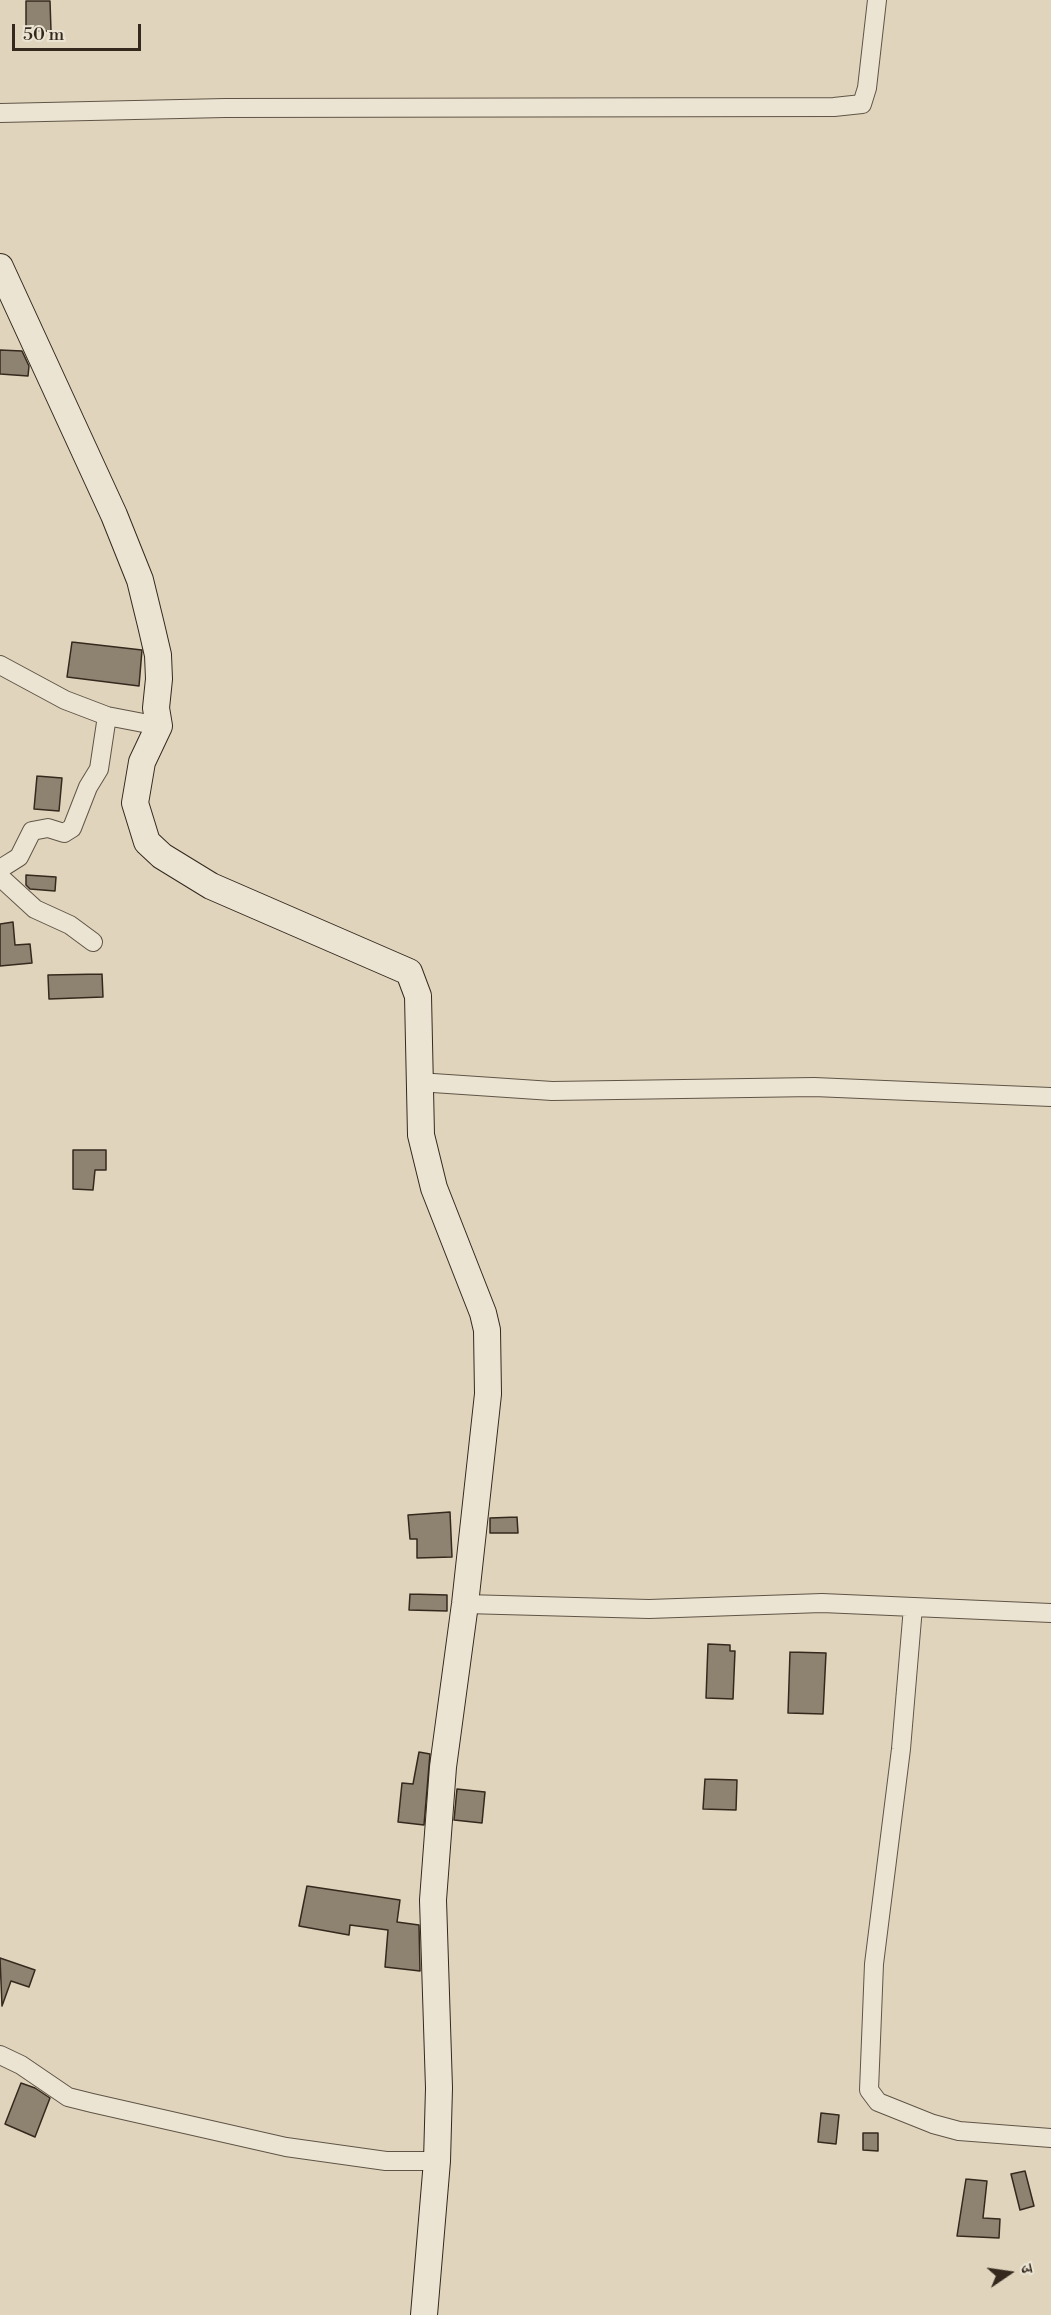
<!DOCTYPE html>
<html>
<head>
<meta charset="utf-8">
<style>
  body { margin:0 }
  #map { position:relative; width:1051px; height:2315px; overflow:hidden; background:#e0d5bc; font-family:"Libre Bodoni","Noto Serif Devanagari",serif }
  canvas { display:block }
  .north { position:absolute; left:979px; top:2243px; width:60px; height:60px; -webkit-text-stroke:4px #ebe4d3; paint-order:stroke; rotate:77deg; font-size:16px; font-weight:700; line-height:24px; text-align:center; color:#35291e }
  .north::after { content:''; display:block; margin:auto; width:21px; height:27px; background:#35291e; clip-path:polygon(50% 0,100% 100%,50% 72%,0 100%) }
  .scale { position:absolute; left:12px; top:24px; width:129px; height:27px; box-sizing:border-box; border:3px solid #35291e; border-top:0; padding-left:8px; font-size:18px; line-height:21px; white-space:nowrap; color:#35291e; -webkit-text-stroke:4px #ebe4d3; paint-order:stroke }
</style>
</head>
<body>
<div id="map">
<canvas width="1051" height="2315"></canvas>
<div class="north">उ</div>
<div class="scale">50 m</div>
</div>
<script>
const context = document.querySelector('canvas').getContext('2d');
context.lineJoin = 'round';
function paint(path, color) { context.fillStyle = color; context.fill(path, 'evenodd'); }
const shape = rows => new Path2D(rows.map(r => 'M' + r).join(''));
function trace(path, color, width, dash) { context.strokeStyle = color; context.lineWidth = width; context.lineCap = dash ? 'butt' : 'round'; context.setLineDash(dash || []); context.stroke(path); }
const building = shape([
  [26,1,50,1,51,31,26,31,26,1],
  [0,350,22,351,29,366,28,376,0,374,0,350],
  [72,642,142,650,139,686,67,677,72,642],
  [37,776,62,778,59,811,34,809,37,776],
  [26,875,56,877,55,891,30,889,26,885,26,875],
  [13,922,15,945,30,944,32,963,0,966,0,924,13,922],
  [102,974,103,997,49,999,48,975,102,974],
  [73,1150,106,1150,106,1170,95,1170,93,1190,73,1189,73,1150],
  [450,1512,452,1557,417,1558,417,1539,410,1539,408,1515,450,1512],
  [517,1517,518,1533,490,1533,490,1518,517,1517],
  [410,1594,447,1595,447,1611,409,1610,410,1594],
  [708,1644,730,1645,730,1651,735,1651,733,1699,706,1698,708,1644],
  [790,1652,826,1653,823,1714,788,1713,790,1652],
  [419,1752,430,1754,424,1825,398,1822,402,1783,413,1784,419,1752],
  [705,1779,737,1780,736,1810,703,1809,705,1779],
  [457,1789,485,1792,482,1823,454,1820,457,1789],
  [307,1886,400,1900,397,1922,419,1925,420,1971,385,1967,388,1930,350,1925,349,1935,299,1926,307,1886],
  [0,1958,35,1970,29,1987,11,1981,2,2006,0,1958],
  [21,2083,35,2088,50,2098,35,2137,5,2124,21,2083],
  [821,2113,839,2115,836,2144,818,2142,821,2113],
  [863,2133,878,2133,878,2151,863,2150,863,2133],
  [1025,2171,1034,2206,1020,2210,1011,2174,1025,2171],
  [966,2179,987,2181,983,2218,1000,2219,999,2238,957,2236,966,2179]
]);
const street = shape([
  [0,113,225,108,834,107,862,104,867,88,877,0],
  [0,665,65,700,107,716,159,726],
  [0,869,19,857,32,831,48,828,64,833,72,828,88,787,99,769,107,716],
  [0,877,35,909,70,925,93,942],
  [418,1082,552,1091,814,1087,1051,1097],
  [465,1604,649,1609,822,1603,1051,1613],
  [913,1607,901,1749,874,1964,869,2090,878,2102,933,2124,959,2131,1051,2138],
  [0,2055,21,2065,68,2097,92,2103,286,2147,386,2161,437,2161]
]);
const secondary = shape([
  [0,267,114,515,140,580,151,625,158,655,159,679,156,708,159,726,142,762,135,803,147,842,162,856,211,886,409,972,418,996,421,1135,434,1188,483,1313,487,1330,488,1394,465,1604,443,1767,433,1900,439,2088,437,2161,424,2315]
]);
paint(building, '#8e8270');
trace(building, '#35291e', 1.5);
trace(street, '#605446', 20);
trace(secondary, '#35291e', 28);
trace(street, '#ebe4d3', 18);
trace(secondary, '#ebe4d3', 26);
</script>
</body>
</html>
